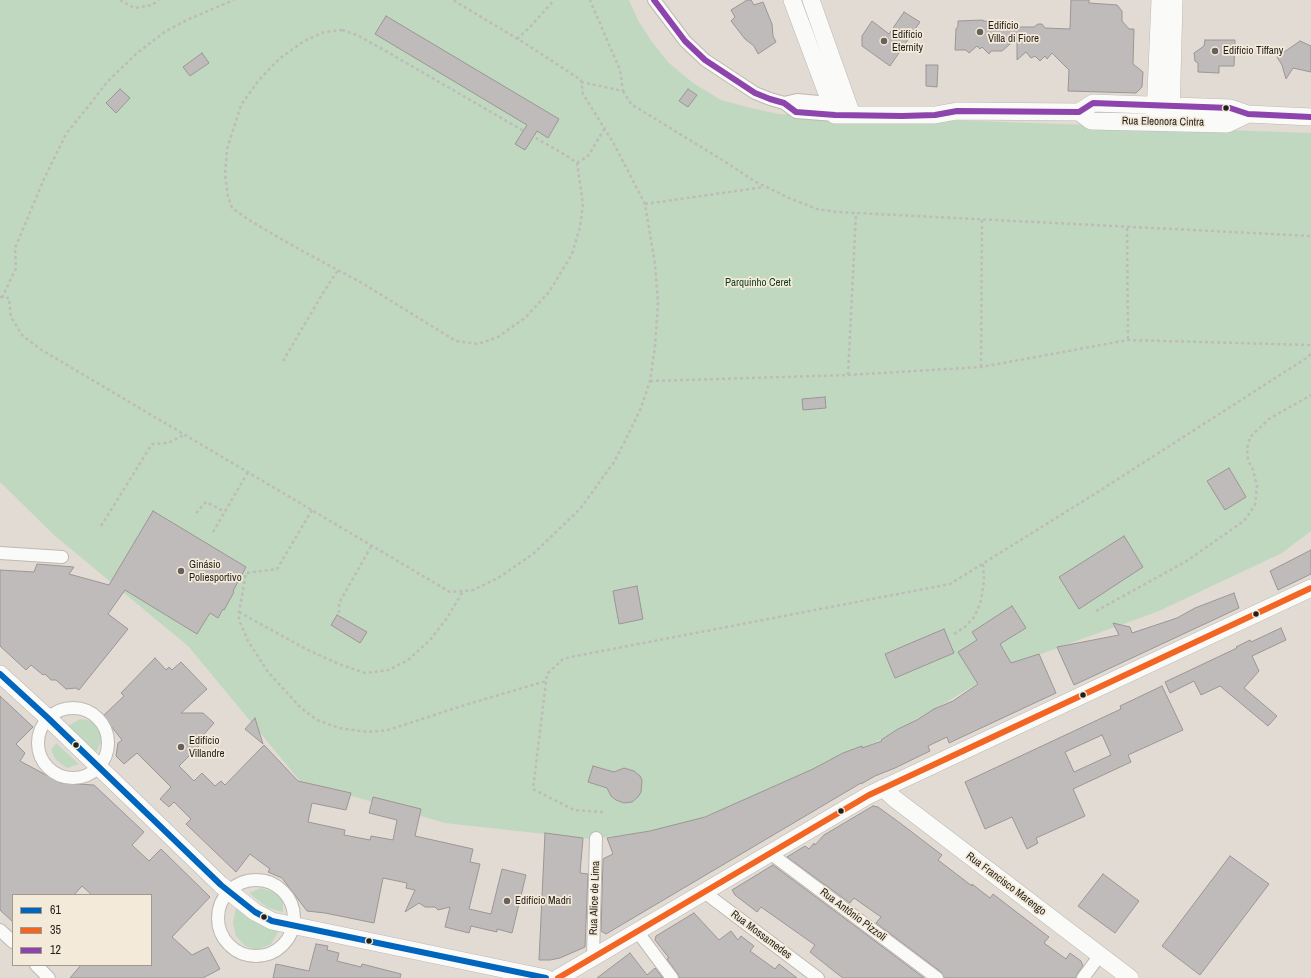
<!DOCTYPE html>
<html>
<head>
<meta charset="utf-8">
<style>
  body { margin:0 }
  #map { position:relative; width:1311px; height:978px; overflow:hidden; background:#e1dbd3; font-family:"Archivo Narrow",sans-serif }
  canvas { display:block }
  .legend { position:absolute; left:12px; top:894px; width:140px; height:72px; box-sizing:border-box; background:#f4eada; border:1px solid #a0998d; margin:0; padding:5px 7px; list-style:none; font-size:12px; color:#231f1a }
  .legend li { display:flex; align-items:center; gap:8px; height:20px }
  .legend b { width:20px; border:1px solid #a0998d }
</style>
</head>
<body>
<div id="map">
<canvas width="1311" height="978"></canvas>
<ul class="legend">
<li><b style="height:5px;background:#0065bd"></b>61</li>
<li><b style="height:5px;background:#f26522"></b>35</li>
<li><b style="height:5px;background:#8e44ad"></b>12</li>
</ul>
</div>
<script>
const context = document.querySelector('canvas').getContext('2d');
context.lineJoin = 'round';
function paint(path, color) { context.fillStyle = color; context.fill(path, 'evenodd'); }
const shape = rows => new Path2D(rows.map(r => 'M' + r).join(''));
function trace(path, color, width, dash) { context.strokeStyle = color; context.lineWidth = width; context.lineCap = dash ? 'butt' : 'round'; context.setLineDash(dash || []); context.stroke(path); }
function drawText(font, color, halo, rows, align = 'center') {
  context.font = font + ' "Archivo Narrow",sans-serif'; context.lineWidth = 3.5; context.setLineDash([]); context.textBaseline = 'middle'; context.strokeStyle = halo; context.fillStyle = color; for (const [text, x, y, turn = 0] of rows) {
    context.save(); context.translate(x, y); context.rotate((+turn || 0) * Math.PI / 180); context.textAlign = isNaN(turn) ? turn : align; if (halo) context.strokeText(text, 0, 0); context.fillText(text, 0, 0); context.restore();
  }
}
const green = shape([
  [0,0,629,0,638,20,652,42,668,62,693,83,721,100,751,108,779,114,1311,133,1311,531,1282,553,1159,611,1005,667,893,734,743,802,668,830,590,839,445,823,300,781,188,646,54,535,0,482],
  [80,719,92,721,102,729,102,740,96,753,68,726],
  [56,743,79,764,67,768,56,760,51,750],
  [261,888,273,892,283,900,283,912,268,908,249,893],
  [236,908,251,918,279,931,271,944,257,950,245,946,236,936,233,923]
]);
const building = shape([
  [747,0,751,0,754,5,763,2,772,24,773,36,776,42,758,54,754,46,745,39,731,21,735,17,731,10,747,0],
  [1071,0,1089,0,1089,3,1117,5,1122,11,1122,21,1129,29,1134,29,1133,64,1143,72,1142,87,1136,93,1068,91,1069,70,1052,53,1047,59,1045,56,1040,61,1035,56,1031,58,1026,52,1017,60,1017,38,1002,51,991,51,989,54,982,47,980,49,977,46,969,53,966,50,955,50,956,29,958,26,958,21,983,20,983,21,1000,22,1008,27,1034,27,1038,24,1042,24,1045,28,1070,29,1071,0],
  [904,12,920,22,890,66,862,46,862,36,872,21,889,34,904,12],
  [386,16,559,119,548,138,537,131,525,150,515,144,527,125,375,34,386,16],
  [1205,40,1235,40,1234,66,1219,66,1219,73,1198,72,1198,63,1195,61,1194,53,1204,46,1205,40],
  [1300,41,1311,46,1311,72,1293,68,1286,79,1282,65,1277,57,1300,41],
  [202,53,209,63,190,76,183,67,202,53],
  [926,65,938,65,937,87,926,86,926,65],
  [120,89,130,98,116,113,106,103,120,89],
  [688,89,697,95,688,107,679,101,688,89],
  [825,397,826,408,803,410,802,399,825,397],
  [1229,468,1246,497,1225,510,1207,481,1229,468],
  [153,511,246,567,233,591,234,592,224,610,223,609,218,618,210,613,197,634,125,590,108,614,128,629,79,690,76,688,66,689,56,680,51,680,45,674,43,675,31,665,26,670,0,646,0,570,34,572,37,564,74,567,69,574,109,585,153,511],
  [1124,536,1143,567,1079,609,1059,577,1124,536],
  [1311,550,1311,574,1278,590,1270,571,1311,550],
  [637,586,643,619,619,624,613,591,637,586],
  [1234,593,1239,608,1074,685,1057,647,1119,635,1113,623,1130,627,1132,633,1177,618,1195,608,1234,593],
  [1012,606,1026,628,1000,644,1011,663,1039,654,1056,693,949,743,947,737,928,746,930,751,895,768,875,776,861,784,861,783,606,934,601,931,603,859,613,854,607,838,650,831,705,817,813,769,843,753,862,746,862,748,882,741,881,740,898,729,917,720,934,709,953,701,978,684,958,652,977,640,972,632,1012,606],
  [337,615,367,632,360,643,331,625,337,615],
  [1281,628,1286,640,1252,656,1259,671,1244,688,1277,716,1268,726,1220,686,1201,695,1194,681,1170,693,1165,682,1237,648,1236,647,1250,640,1251,642,1281,628],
  [944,629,954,653,895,678,885,654,944,629],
  [155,658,166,670,169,667,172,670,181,662,207,689,181,713,203,713,214,723,199,740,200,745,179,766,194,781,202,773,215,786,221,781,225,785,264,745,298,781,351,793,346,810,312,803,308,822,345,830,344,835,370,840,371,836,393,840,397,820,369,813,373,797,421,809,415,836,473,849,470,862,480,864,469,909,491,914,502,869,526,875,512,933,497,929,497,932,471,926,469,933,445,927,450,907,438,910,435,907,425,907,419,903,405,912,415,890,406,888,407,883,383,878,374,923,325,913,307,911,282,878,268,872,270,869,250,854,236,872,186,824,191,819,174,802,169,807,160,799,171,787,137,753,124,764,116,756,118,743,122,740,103,716,124,696,121,693,155,658],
  [1162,686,1183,730,1128,755,1131,762,1073,789,1085,816,1036,838,1038,843,1027,849,1012,817,985,829,965,782,1121,709,1120,706,1162,686],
  [1102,735,1111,755,1074,772,1065,752,1102,735],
  [0,696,33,727,16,744,25,753,20,761,61,783,94,785,144,832,132,845,149,861,161,849,210,897,172,937,192,955,208,947,220,969,203,978,70,978,81,965,151,965,151,895,92,895,82,886,74,895,13,895,13,922,0,910,0,696],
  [255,718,258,728,263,744,245,729,255,718],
  [593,766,614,772,624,768,634,771,640,776,642,780,641,792,638,797,632,802,624,803,616,800,611,796,607,788,588,782,593,766],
  [873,806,878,807,900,823,942,855,938,860,972,886,972,884,990,898,993,894,1049,937,1044,943,1066,959,1070,953,1081,961,1083,966,1077,974,1076,978,944,978,941,972,876,923,881,917,854,898,850,903,787,857,805,846,809,849,814,843,815,845,824,835,873,806],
  [545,833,583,838,580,873,588,874,585,947,560,958,550,960,539,960,545,833],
  [1230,856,1269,884,1200,975,1162,946,1230,856],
  [773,865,867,935,924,978,843,978,835,972,810,952,815,945,761,907,757,912,735,895,732,890,773,865],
  [1103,874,1139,901,1115,933,1078,906,1103,874],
  [694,913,719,940,731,931,738,940,741,936,754,946,750,951,775,969,779,964,797,978,679,978,678,974,667,959,669,958,655,940,656,936,694,913],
  [316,944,328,946,327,950,339,953,337,961,361,967,362,964,401,974,400,978,273,978,276,964,309,971,316,944],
  [630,953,647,975,655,968,663,978,597,978,630,953]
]);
const path = shape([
  [120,0,134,8,152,5,159,0],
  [342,30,357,35,377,46,567,156,577,163,583,204,580,227,572,254,549,292,526,317,498,337,478,344,456,341,362,283,295,247,249,220,232,208,228,196,225,175,227,149,241,105,259,80,279,59,304,41,324,32,342,30],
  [517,39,531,26,554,0],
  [581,82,623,91,620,70,590,0],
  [623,91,631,104,724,161,754,181,789,198,817,209,837,212,1311,236],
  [577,163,588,156,605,128],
  [645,204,764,187],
  [1127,228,1128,340],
  [0,297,9,298,11,317,22,335,40,349,450,592,473,590,498,578,533,554,580,509,614,462,625,441,641,408,650,381,655,347,658,302,655,264,645,204,614,144,583,94,581,80,526,44,453,0],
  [2,298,16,268,15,248,44,179,66,134,91,103,107,82,137,53,166,31,189,19,234,0],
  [283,361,323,293,338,270],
  [981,367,982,220],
  [848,375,856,213],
  [650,381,848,375,981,367,1128,340,1311,345],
  [312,510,277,569,246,573,239,612,239,620,248,641,268,672,301,708,317,720,339,728,368,732,388,730,465,705,546,681],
  [196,513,206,502,225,512],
  [101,526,152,444,168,443,184,435],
  [213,532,248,472],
  [1096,611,1185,562,1244,521,1255,505,1257,486,1253,470,1248,460,1247,449,1250,437,1269,419,1311,395],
  [239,612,304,648,339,664,365,673,389,670,408,660,430,640,447,618,463,591],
  [339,613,339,603,372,545],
  [954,634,965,627,975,616,981,600,984,581,983,564],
  [603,812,574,810,533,789,547,674,563,659,576,656,950,584,1093,495,1308,357,1311,353]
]);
const street = shape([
  [654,0,685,41,705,60,755,93,770,99,784,103,796,112,835,115],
  [784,103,797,100,829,103],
  [0,553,62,557],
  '38 743a35 35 0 1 1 70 0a35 35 0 1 1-70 0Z',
  [770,853,937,978],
  '218 918a38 38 0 1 1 76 0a38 38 0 1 1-76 0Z',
  [704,892,818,978],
  [0,930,13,942],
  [637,931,672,978],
  [593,957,596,838],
  [36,965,49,978],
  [1083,978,1100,955]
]);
const secondary = shape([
  [792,0,835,115,935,115,957,111,1079,112,1093,103,1230,108,1248,114,1311,117],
  [811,0,852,115],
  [1079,112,1091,121,1181,123,1227,124,1248,114],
  [1155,116,1160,0],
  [1171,116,1174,0],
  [0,674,48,718,221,885,255,912,272,921,546,978],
  [883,788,895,799,1130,978],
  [558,978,869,795,1311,588]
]);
const bus1 = shape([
  [0,674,48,718,221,885,255,912,272,921,546,978]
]);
const bus2 = shape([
  [558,978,869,795,1311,588]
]);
const bus3 = shape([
  [654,0,685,41,705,60,755,93,770,99,784,103,796,112,835,115,902,116,935,115,957,111,1079,112,1093,103,1230,108,1248,114,1311,117]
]);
const markers = [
  [980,32,4,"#66615b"],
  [884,41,4,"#66615b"],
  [1215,51,4,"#66615b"],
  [1226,108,3.5,"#231f1a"],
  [181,571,4,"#66615b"],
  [1256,614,3.5,"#231f1a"],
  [1083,695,3.5,"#231f1a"],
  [76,745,3.5,"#231f1a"],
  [181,747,4,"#66615b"],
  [841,811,3.5,"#231f1a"],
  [507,901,4,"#66615b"],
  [264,917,3.5,"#231f1a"],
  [369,941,3.5,"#231f1a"]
];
const poiNames = [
  ["Edifício",988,26],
  ["Villa di Fiore",988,39],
  ["Edifício",892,35],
  ["Eternity",892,48],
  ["Edifício Tiffany",1223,51],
  ["Ginásio",189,565],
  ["Poliesportivo",189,578],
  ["Edifício",189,741],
  ["Villandre",189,754],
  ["Edifício Madri",515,901]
];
const streetNames = [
  ["Rua Eleonora Cintra",1163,122,1],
  ["Rua Francisco Marengo",1006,884,37],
  ["Rua Alice de Lima",595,898,-88],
  ["Rua Antônio Pizzoli",853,915,37],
  ["Rua Mossamedes",761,935,37]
];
const parkNames = [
  ["Parquinho Ceret",758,283]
];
paint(green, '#c1d8c0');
paint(building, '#bfbbba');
trace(building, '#9b9695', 1);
trace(street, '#bdb9b3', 14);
trace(secondary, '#bdb9b3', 18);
trace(path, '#bebbb8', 2.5, [3, 3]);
trace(street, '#fafaf8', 12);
trace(secondary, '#fafaf8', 17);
trace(bus1, '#0065bd', 6);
trace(bus2, '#f26522', 6);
trace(bus3, '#8e44ad', 6);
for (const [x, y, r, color] of markers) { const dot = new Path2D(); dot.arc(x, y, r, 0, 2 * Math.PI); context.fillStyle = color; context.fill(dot); trace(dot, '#f4eada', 1.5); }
drawText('11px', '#231f1a', '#f4eada', poiNames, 'left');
drawText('11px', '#231f1a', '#f4eada', streetNames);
drawText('11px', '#0d3e1e', '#f4eada', parkNames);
</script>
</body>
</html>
